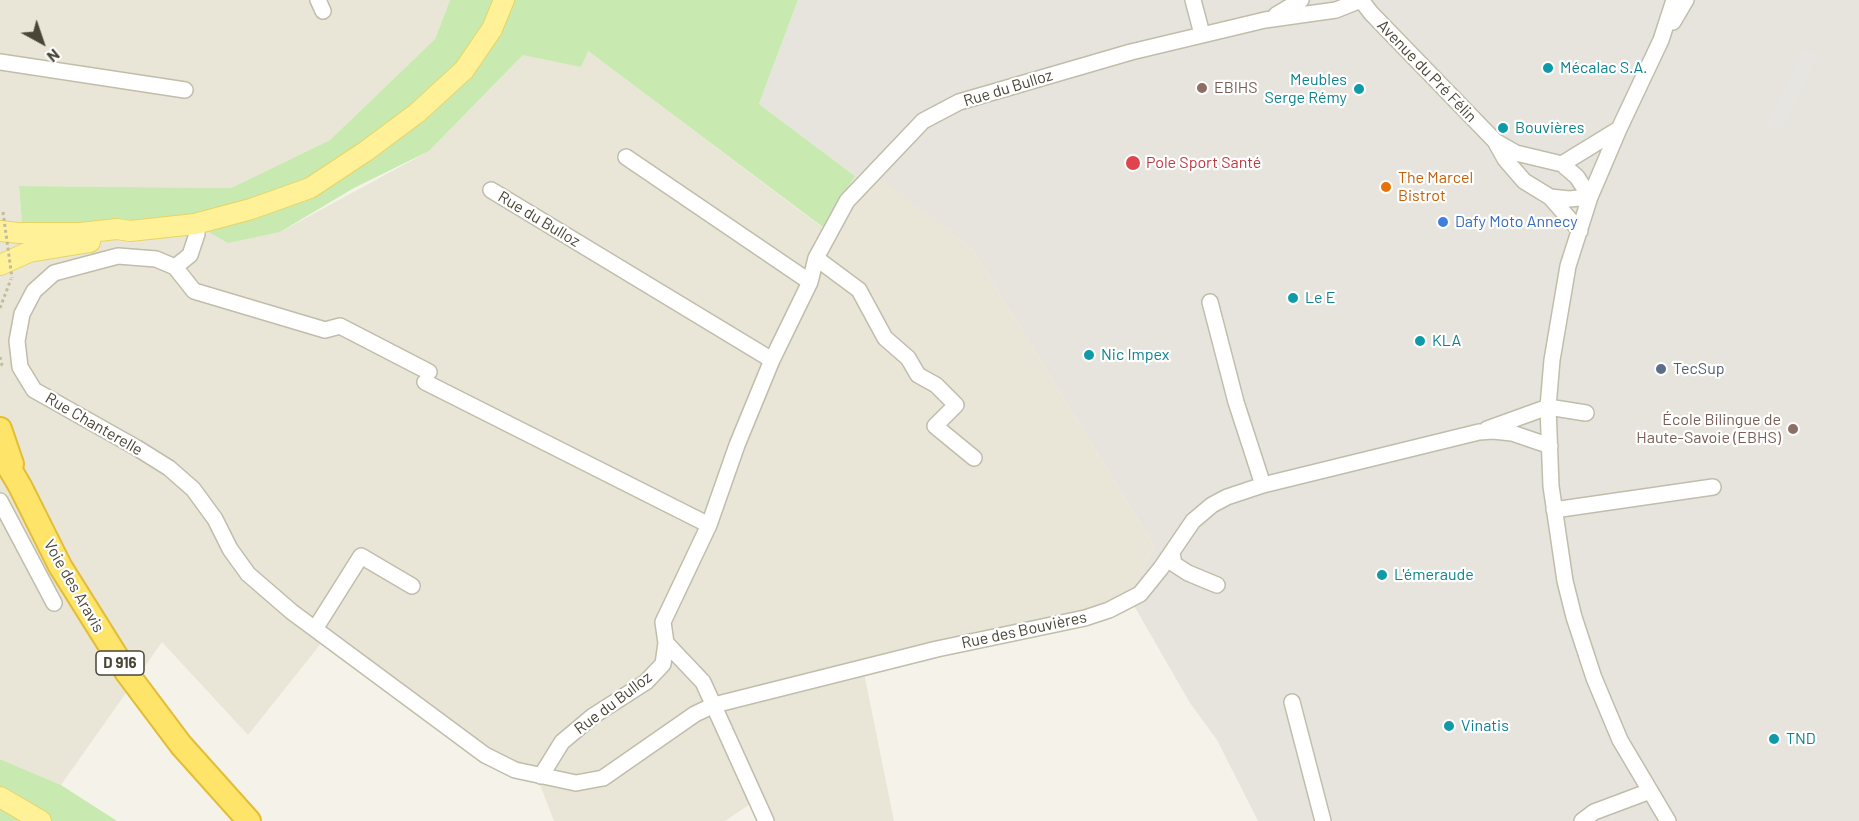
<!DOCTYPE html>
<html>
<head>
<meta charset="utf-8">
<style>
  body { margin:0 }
  #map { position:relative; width:1859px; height:821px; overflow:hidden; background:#f5f3e9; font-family:Barlow,sans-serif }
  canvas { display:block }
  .north { position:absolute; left:12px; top:12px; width:60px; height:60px; -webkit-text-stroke:4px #fff; paint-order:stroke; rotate:140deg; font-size:16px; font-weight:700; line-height:24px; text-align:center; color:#494537 }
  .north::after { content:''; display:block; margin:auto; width:21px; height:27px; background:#494537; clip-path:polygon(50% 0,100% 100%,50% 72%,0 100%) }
</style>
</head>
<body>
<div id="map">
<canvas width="1859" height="821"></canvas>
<div class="north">N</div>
</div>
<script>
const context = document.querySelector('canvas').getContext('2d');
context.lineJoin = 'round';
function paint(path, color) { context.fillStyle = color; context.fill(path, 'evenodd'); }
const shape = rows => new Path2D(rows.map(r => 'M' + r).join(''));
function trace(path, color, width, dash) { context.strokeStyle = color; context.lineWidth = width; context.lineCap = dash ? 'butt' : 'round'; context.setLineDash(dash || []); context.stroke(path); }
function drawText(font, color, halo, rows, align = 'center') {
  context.font = font + ' Barlow,sans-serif'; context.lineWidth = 4.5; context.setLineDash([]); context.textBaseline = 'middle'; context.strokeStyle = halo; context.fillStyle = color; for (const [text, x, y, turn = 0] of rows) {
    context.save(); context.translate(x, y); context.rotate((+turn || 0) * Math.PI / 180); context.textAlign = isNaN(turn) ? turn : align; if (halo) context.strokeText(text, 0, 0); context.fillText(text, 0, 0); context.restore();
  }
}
const residential = shape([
  [0,0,450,0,435,39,330,140,231,188,19,186,22,223,280,232,429,151,523,55,588,51,823,228,855,176,875,173,973,250,1154,546,1123,613,863,668,894,821,766,821,756,800,725,821,554,821,538,780,323,641,248,735,162,642,61,785,0,759]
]);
const industrial = shape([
  [798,0,1859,0,1859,821,1258,821,1217,740,1190,703,1133,604,1123,613,1154,546,973,250,875,174,855,176,759,104]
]);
const green = shape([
  [450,0,798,0,759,104,855,176,824,228,588,51,581,67,523,55,429,151,354,188,280,232,228,243,186,219,22,224,19,186,231,188,330,140,435,39],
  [0,759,61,785,117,821,0,821]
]);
const parking = shape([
  [1803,50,1817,56,1780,131,1767,124]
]);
const path = shape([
  [0,308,11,279],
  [0,357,2,365,5,367]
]);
const minor = shape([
  [318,0,323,11],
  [1193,0,1202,34],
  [1361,0,1371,13,1495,141,1516,153,1562,164,1577,177,1590,197],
  [1276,15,1301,0],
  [1673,22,1686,0],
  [0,62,185,90],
  [1495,141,1505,159,1524,181,1550,197,1580,231],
  [626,157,810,282],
  [1562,164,1619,129],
  [491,190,772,360],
  [1550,197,1569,199,1590,197],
  [195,224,197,234,190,255,175,267,156,259,118,256,54,273,34,291,22,314,17,341,20,367,34,390,137,448,169,468,193,489,215,519,230,549,248,574,292,612,485,755,515,770,576,783,603,778,695,714,714,705,937,649,1085,618,1109,610,1140,594,1161,568,1193,521,1212,505,1227,497,1263,485,1479,432,1493,431,1512,433,1550,446],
  [816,258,859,290,885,338,908,358,918,375,936,385,956,405,935,426,974,458],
  [175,267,194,291,325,330,340,326,429,372],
  [1210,302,1236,402,1263,485],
  [425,382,709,525],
  [1487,429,1548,407,1586,413],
  [0,501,54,603],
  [1554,510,1713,487],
  [1172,553,1174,564,1188,573,1217,585],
  [315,629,361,556,412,586],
  [666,643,703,682,766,821],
  [1292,702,1323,821],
  [541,776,562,742,593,716,646,682,663,664,666,643,663,622,709,525,737,445,772,360,810,282,816,258,847,201,923,121,959,102,1131,52,1265,20,1336,10,1361,0],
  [1582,821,1594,812,1650,791],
  [1668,821,1620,740,1594,678,1574,617,1565,581,1551,486,1548,407,1552,360,1568,266,1590,197,1619,129,1661,40,1674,0]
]);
const major = shape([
  [0,231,19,233,80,233,117,229,130,231,195,224,251,209,310,188,366,151,417,113,464,70,492,29,504,0],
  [0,265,29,252,90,242],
  [0,797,41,821]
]);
const highway = shape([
  [0,429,12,464],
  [0,452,20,486,60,566,127,673,181,745,249,821]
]);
const pathBridge = shape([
  [3,212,12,278]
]);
const markers = [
  [1548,68,6,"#0f9aa8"],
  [1202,88,6,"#8d6e63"],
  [1359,89,6,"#0f9aa8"],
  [1503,128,6,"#0f9aa8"],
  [1133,163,8,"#e0444e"],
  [1386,187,6,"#e8710a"],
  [1443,222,6,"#3f7fe0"],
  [1293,298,6,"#0f9aa8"],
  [1420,341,6,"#0f9aa8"],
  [1089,355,6,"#0f9aa8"],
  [1661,369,6,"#5c6f8a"],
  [1793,429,6,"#8d6e63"],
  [1382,575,6,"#0f9aa8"],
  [1449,726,6,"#0f9aa8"],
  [1774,739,6,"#0f9aa8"]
];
const shields = [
  [120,663,48]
];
const shieldNames = [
  ["D 916",120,663]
];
const cultureNames = [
  ["Mécalac S.A.",1560,68],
  ["Meubles",1347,80,"right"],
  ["Serge Rémy",1347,98,"right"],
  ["Bouvières",1515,128],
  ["Le E",1305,298],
  ["KLA",1432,341],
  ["Nic Impex",1101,355],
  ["L'émeraude",1394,575],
  ["Vinatis",1461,726],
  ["TND",1786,739]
];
const streetNames = [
  ["Avenue du Pré Félin",1427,71,46],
  ["Rue du Bulloz",1008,88,-17],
  ["Rue du Bulloz",539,219,31],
  ["Rue Chanterelle",94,424,30],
  ["Voie des Aravis",74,586,60],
  ["Rue des Bouvières",1024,630,-12],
  ["Rue du Bulloz",613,703,-37]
];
const educationNames = [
  ["EBIHS",1214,88],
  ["École Bilingue de",1781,420,"right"],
  ["Haute-Savoie (EBHS)",1781,438,"right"]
];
const healthNames = [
  ["Pole Sport Santé",1146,163]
];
const foodNames = [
  ["The Marcel",1398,178],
  ["Bistrot",1398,196]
];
const shopNames = [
  ["Dafy Moto Annecy",1455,222]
];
const serviceNames = [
  ["TecSup",1673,369]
];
paint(residential, '#e9e6d7');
paint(industrial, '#e7e4dd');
paint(green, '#c8eab1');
paint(parking, '#e6e5e1');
trace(minor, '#c1bdab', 18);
trace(major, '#e8d464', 22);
trace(highway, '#e3bd35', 26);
trace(path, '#c3bb9c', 3, [3, 3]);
trace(minor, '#fff', 15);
trace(major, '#fff198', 20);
trace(highway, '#ffe46a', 22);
trace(pathBridge, '#c3bb9c', 3, [3, 3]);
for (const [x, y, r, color] of markers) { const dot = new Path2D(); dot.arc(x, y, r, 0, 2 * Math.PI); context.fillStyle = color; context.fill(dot); trace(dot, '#fff', 2); }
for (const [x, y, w] of shields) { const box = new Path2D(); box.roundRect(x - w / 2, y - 12, w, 24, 4.5); context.fillStyle = '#fff'; context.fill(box); trace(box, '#494537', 1.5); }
drawText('bold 15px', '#494537', null, shieldNames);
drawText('16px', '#0d838f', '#fff', cultureNames, 'left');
drawText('16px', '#494537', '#fff', streetNames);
drawText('16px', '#785e54', '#fff', educationNames, 'left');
drawText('16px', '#be3a42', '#fff', healthNames, 'left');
drawText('16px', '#c56008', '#fff', foodNames, 'left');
drawText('16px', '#366cbe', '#fff', shopNames, 'left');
drawText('16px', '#4e5e75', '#fff', serviceNames, 'left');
</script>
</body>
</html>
